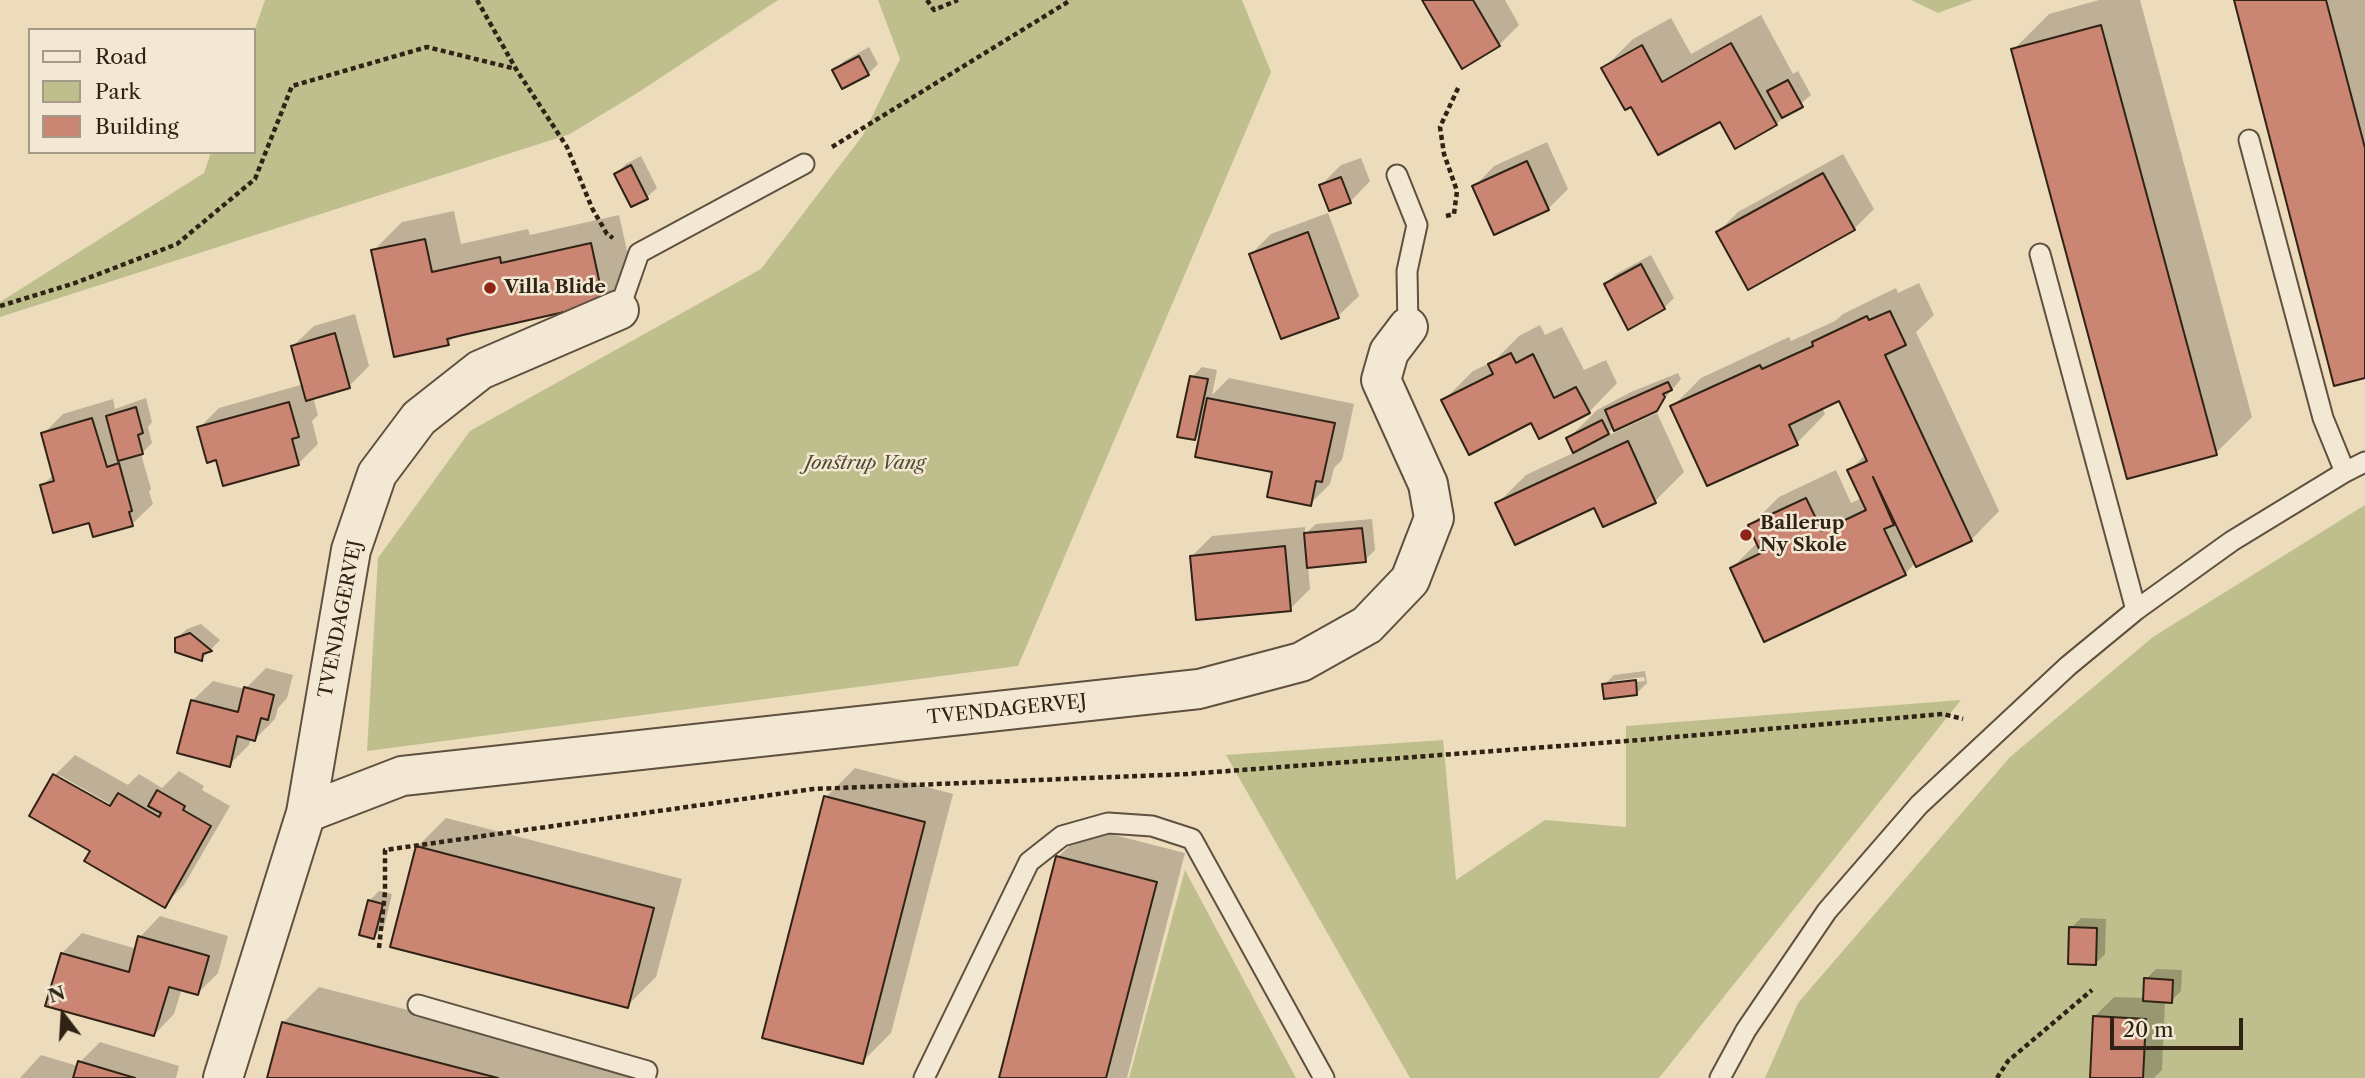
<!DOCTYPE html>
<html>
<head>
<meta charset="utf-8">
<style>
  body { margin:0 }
  #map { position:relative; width:2365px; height:1078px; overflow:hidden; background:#eddcbc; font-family:"Libre Caslon Text",serif }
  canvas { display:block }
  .legend { position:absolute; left:28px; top:28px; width:228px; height:126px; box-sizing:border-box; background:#f3e8d3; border:2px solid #a59987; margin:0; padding:9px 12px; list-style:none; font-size:21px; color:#302215 }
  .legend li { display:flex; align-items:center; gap:14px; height:35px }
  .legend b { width:35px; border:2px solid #a59987 }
  .north { position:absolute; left:28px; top:980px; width:70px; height:70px; -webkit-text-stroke:5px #f3e8d3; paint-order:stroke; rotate:343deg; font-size:19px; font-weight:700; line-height:28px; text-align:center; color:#302215 }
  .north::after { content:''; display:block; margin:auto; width:24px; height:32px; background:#302215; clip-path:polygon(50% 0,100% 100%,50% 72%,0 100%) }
  .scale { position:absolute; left:2110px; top:1018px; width:133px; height:32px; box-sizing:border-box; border:4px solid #302215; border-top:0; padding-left:9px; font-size:21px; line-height:24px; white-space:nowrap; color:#302215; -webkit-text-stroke:5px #f3e8d3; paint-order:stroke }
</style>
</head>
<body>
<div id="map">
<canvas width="2365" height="1078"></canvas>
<ul class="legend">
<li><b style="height:9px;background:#f3e8d3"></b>Road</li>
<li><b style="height:19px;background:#bebf8d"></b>Park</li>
<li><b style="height:19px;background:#cb8673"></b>Building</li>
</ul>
<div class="north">N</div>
<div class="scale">20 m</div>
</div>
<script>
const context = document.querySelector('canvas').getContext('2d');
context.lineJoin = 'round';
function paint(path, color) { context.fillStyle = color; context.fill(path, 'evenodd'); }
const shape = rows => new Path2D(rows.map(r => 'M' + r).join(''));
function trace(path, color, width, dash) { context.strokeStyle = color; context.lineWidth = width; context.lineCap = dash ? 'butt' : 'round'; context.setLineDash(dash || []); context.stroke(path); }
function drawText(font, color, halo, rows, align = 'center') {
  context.font = font + ' "Libre Caslon Text",serif'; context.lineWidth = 5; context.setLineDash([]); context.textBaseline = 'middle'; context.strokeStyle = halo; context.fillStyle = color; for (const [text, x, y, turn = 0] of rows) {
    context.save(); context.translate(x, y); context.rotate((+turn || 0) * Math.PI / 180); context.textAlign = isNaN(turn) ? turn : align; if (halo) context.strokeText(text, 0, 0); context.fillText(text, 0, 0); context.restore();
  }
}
const green = shape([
  [265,0,778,0,642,90,570,134,0,317,0,302,204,173,211,152,254,152,254,32],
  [878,0,1242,0,1271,72,1018,666,367,751,378,558,470,431,761,269,863,135,900,59],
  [1911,0,1973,0,1938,13],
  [2365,505,2365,1078,1765,1078,1798,1003,2010,757,2153,637],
  [1961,700,1659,1078,1410,1078,1226,755,1443,740,1456,880,1545,820,1626,827,1626,726],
  [1185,870,1296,1078,1129,1078]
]);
const shadow = shape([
  [1424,0,1505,0,1519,25,1499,45],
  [2099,0,2140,0,2252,417,2216,453,2013,50,2049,14],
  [2236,0,2365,0,2365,376],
  [1761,15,1793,74,1798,71,1811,95,1776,124,1720,120,1632,104,1604,68,1633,39,1671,18,1691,54],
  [869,47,878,64,868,74,834,71,844,61],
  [1547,142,1568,189,1548,209,1474,187,1494,166],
  [1843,154,1874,209,1854,229,1718,232,1738,212],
  [641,156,657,188,647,197,616,174,626,164],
  [1361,158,1370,181,1350,202,1321,185,1341,165],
  [454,211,461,244,528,229,530,235,619,215,632,273,603,302,456,335,448,343,373,251,402,222],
  [1328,213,1359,296,1338,316,1282,337,1251,254,1271,234],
  [1651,255,1674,298,1664,308,1606,284,1616,274],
  [1919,283,1934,315,1916,332,1999,511,1971,540,1915,563,1905,574,1732,568,1758,542,1750,526,1779,497,1836,470,1851,503,1862,498,1849,471,1865,455,1840,399,1822,407,1825,414,1797,443,1672,407,1701,378,1789,337,1791,341,1835,321,1843,314,1896,288,1898,293],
  [355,314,369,366,349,386,313,397,318,415,312,421,318,444,298,464,217,458,199,428,219,408,304,384,293,346,314,326],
  [1540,325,1545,335,1562,327,1584,370,1606,360,1617,383,1589,412,1532,421,1444,400,1473,371,1494,361,1519,336],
  [1202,367,1217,370,1212,395,1229,378,1354,404,1342,460,1334,468,1330,484,1310,504,1274,471,1202,431,1195,439,1192,377],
  [1678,373,1681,379,1656,409,1614,427,1603,438,1657,413,1684,472,1655,501,1595,506,1497,504,1526,475,1575,452,1568,439,1597,410,1631,392],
  [146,398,152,422,148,427,152,443,141,454,151,489,149,492,153,504,132,524,90,520,42,486,54,474,43,434,63,414,113,399,115,409],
  [1372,519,1375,550,1365,560,1308,566,1310,589,1290,609,1192,556,1212,536,1305,527,1305,534,1316,524],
  [201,624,220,640,202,659,176,639,187,629],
  [266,668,293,675,287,698,278,708,275,719,255,739,251,738,249,745,229,765,192,701,213,681,245,689],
  [1645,671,1647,683,1637,693,1604,685,1614,675],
  [1644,677,1645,681,1612,685,1612,681],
  [75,755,128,785,139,774,162,788,179,771,204,786,202,790,230,806,184,885,164,905,92,850,55,775],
  [59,775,119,809,117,812,59,779],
  [855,768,953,794,891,1033,862,1062,826,797],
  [446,818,682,879,656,977,627,1006,417,847],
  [1087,828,1185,853,1127,1078,1000,1078,1058,857],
  [379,891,392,894,384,927,374,937,369,901],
  [160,916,228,936,218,973,198,993,182,988,174,1014,154,1035,62,953,82,933,137,949,140,937],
  [2081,918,2106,919,2105,954,2095,964,2071,928],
  [2156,969,2182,970,2181,991,2171,1001,2165,1001,2162,1070,2154,1078,2091,1078,2094,1017,2114,997,2145,998,2146,979],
  [319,987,640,1070,638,1078,269,1078,283,1023],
  [100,1042,179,1066,176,1078,20,1078,41,1055,78,1066,80,1062]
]);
const building = shape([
  [1422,0,1473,0,1500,46,1462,69,1422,0],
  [2234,0,2326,0,2365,148,2365,378,2334,386,2234,0],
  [2101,25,2217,455,2127,479,2011,49,2101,25],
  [1731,43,1777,125,1735,149,1720,122,1658,155,1631,107,1625,110,1601,68,1642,45,1662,82,1731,43],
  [859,56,869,75,842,89,832,70,859,56],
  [1788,80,1803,107,1782,118,1767,91,1788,80],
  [1527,161,1549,210,1494,235,1472,186,1527,161],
  [631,165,648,199,631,207,614,174,631,165],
  [1823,173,1855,230,1748,290,1716,232,1823,173],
  [1341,177,1351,203,1329,211,1319,185,1341,177],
  [1308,232,1339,318,1281,339,1249,254,1308,232],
  [425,239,432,272,500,257,501,263,591,243,604,303,463,335,447,339,449,345,394,357,371,250,425,239],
  [1641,264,1665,309,1628,330,1604,284,1641,264],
  [1890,311,1906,345,1885,355,1972,541,1916,567,1873,477,1894,525,1884,529,1906,575,1764,642,1730,568,1761,553,1748,525,1806,498,1822,531,1866,510,1847,470,1867,461,1839,401,1789,425,1798,445,1707,486,1670,406,1760,365,1762,369,1813,346,1812,342,1867,316,1869,320,1890,311],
  [335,333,350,388,306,401,291,346,335,333],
  [1511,353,1516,363,1533,354,1554,398,1576,387,1590,413,1539,439,1531,423,1469,455,1441,400,1493,374,1488,364,1511,353],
  [1190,376,1208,379,1195,440,1177,437,1190,376],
  [1668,382,1672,390,1663,394,1665,397,1657,411,1614,431,1605,410,1668,382],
  [1207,398,1335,423,1322,482,1316,481,1311,506,1267,497,1272,472,1195,457,1207,398],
  [289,402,299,437,292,439,299,465,223,486,216,460,207,463,197,427,289,402],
  [136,407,143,433,138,435,143,454,118,461,106,416,136,407],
  [92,418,107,467,119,463,132,511,129,512,133,526,93,537,89,523,53,533,40,485,54,481,41,433,92,418],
  [1602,420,1609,434,1573,453,1566,438,1602,420],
  [1628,441,1656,503,1603,527,1594,508,1515,545,1495,503,1628,441],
  [1362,528,1366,562,1307,568,1304,533,1362,528],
  [1285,546,1291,611,1196,620,1190,556,1285,546],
  [190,633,212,651,203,654,202,661,175,652,175,638,190,633],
  [1636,680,1637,695,1604,699,1602,684,1636,680],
  [244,687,274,695,268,720,261,718,255,741,237,736,230,767,177,753,191,700,238,712,244,687],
  [53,774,110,806,118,793,159,817,161,813,148,806,157,790,185,806,183,810,211,826,165,908,84,861,90,851,29,816,53,774],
  [824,796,925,822,863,1064,762,1038,824,796],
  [416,846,654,908,628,1008,390,947,416,846],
  [1056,856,1157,882,1106,1078,999,1078,1056,856],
  [368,900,383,904,374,939,359,935,368,900],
  [2069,927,2097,928,2096,965,2068,964,2069,927],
  [138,936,209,956,198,995,169,987,154,1036,45,1006,61,953,129,972,138,936],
  [2144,978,2173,980,2172,1003,2143,1001,2144,978],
  [2093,1016,2146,1019,2143,1078,2090,1078,2093,1016],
  [282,1022,498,1078,267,1078,282,1022],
  [78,1061,135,1078,73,1078,78,1061]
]);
const path = shape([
  [477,0,516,69,567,147,592,208,607,234,613,238],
  [927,0,934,10,958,0],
  [832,147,1071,0],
  [1446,216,1454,214,1457,191,1444,154,1440,127,1459,86],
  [0,306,75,283,177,244,255,179,292,86,427,47,516,69],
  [379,948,385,892,385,850,813,789,1188,774,1640,740,1943,714,1963,719],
  [1997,1078,2008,1061,2092,990]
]);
const service = shape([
  [2249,140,2323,418,2345,472],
  [1397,175,1417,225,1407,271,1408,327],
  [2040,254,2136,610],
  [619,310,639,253,804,164],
  [418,1005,647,1071,645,1078],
  [924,1078,1029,862,1062,836,1108,823,1152,826,1192,839,1324,1078],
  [1720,1078,1746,1030,1827,911,1919,805,2068,666,2136,610,2232,541,2345,472,2365,462]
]);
const minor = shape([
  [306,813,402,776,1199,689,1301,662,1367,625,1410,580,1434,518,1428,484,1381,380,1389,352,1408,327],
  [223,1078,306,813,351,550,377,474,419,418,480,370,619,310]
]);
const markers = [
  [490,288,7,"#8f2418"],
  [1746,535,7,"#8f2418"]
];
const poiNames = [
  ["Villa Blide",504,288],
  ["Ballerup",1760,524],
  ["Ny Skole",1760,546]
];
const parkNames = [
  ["Jonstrup Vang",865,464]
];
const streetNames = [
  ["TVENDAGERVEJ",341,619,-79],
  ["TVENDAGERVEJ",1007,710,-6]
];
paint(green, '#bebf8d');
paint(shadow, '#0003');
paint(building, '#cb8673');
trace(building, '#302215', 2);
trace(service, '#5f503f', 23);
trace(minor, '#5f503f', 42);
trace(path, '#302215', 4.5, [5, 3.5]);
trace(service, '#f3e8d3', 19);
trace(minor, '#f3e8d3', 38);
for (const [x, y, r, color] of markers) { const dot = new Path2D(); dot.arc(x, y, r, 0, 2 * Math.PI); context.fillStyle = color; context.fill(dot); trace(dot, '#f3e8d3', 2.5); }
drawText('bold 19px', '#302215', '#f3e8d3', poiNames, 'left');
drawText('italic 19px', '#544933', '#f3e8d3', parkNames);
drawText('19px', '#302215', '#f3e8d3', streetNames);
</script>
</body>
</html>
